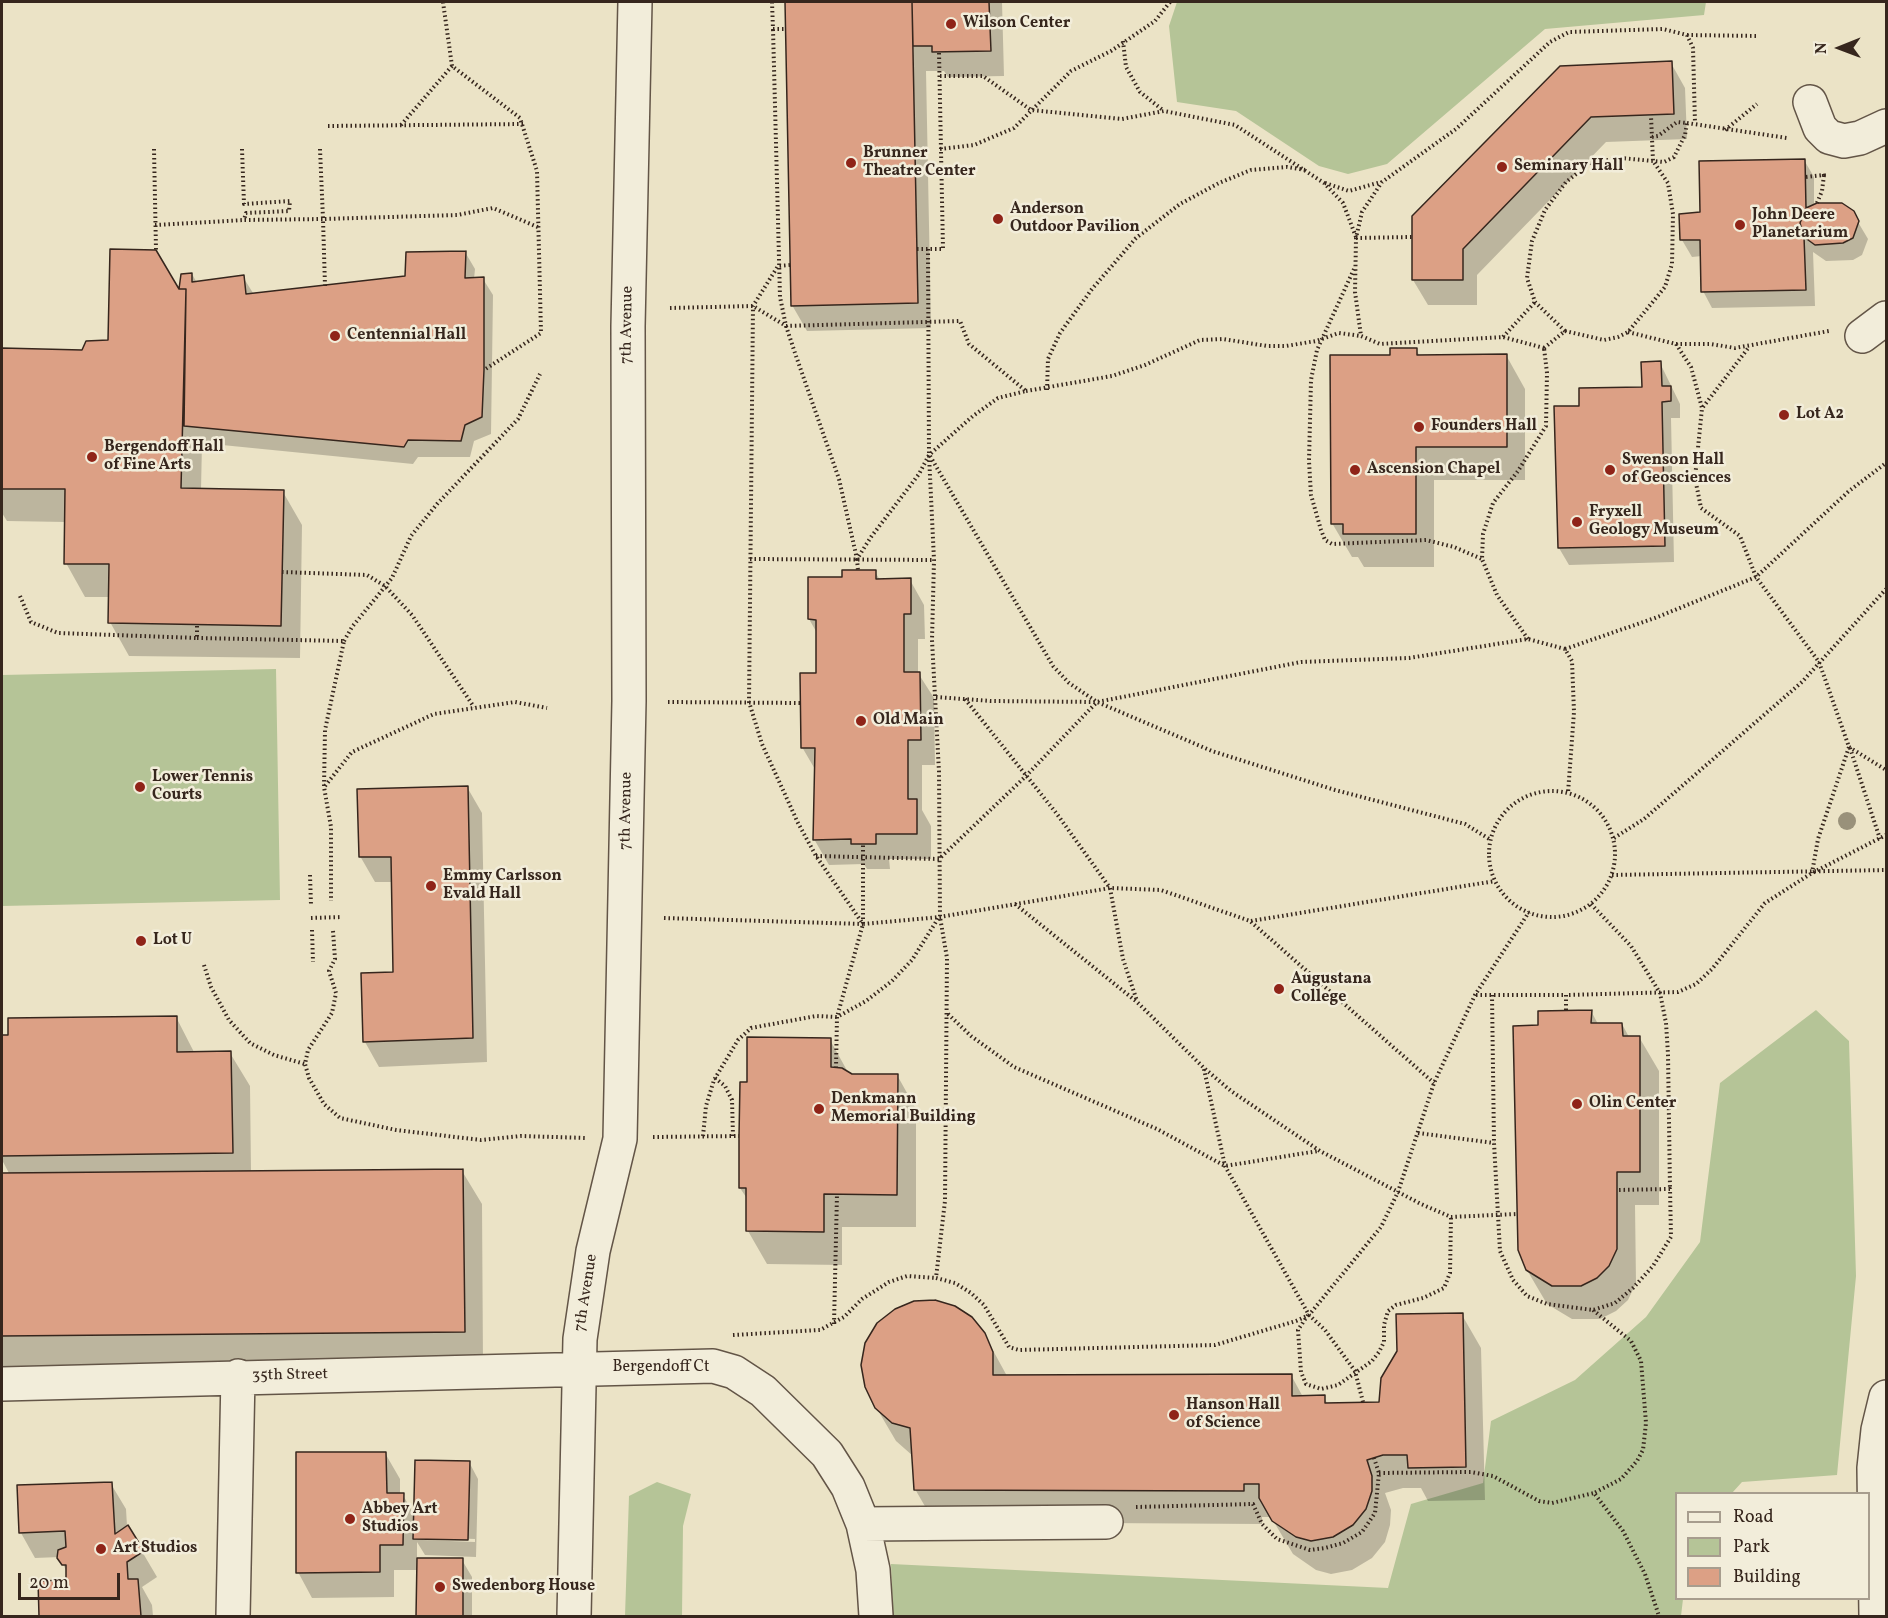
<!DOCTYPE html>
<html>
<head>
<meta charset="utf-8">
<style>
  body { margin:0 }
  #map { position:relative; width:1888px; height:1618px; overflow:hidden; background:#ebe3c6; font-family:Vollkorn,serif }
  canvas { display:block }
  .frame { position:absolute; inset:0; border:3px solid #36261d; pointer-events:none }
  .legend { position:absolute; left:1675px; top:1492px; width:195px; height:108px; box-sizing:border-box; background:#f2edda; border:2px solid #a79d8e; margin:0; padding:8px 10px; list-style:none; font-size:18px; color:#36261d }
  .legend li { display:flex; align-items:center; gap:12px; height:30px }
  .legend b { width:30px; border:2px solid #a79d8e }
  .north { position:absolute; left:1810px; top:18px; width:60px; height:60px; -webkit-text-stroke:4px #f2edda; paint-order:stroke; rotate:269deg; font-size:16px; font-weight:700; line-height:24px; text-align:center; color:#36261d }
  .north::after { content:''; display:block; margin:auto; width:21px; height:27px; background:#36261d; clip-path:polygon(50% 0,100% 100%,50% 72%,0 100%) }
  .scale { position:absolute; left:18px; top:1573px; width:102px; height:27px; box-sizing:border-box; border:3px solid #36261d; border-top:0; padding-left:8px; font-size:18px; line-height:21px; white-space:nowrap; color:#36261d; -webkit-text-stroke:4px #f2edda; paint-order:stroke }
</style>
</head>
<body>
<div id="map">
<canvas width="1888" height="1618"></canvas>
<div class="frame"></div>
<ul class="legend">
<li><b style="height:8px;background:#f2edda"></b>Road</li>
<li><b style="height:16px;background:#b5c497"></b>Park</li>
<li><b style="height:16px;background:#dca085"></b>Building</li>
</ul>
<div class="north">N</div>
<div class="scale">20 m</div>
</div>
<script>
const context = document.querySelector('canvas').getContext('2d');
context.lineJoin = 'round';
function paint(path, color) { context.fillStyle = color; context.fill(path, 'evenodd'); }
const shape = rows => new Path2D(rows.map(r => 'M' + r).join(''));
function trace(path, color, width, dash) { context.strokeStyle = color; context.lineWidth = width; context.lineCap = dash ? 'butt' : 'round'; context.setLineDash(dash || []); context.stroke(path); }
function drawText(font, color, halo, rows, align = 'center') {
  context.font = font + ' Vollkorn,serif'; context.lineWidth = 5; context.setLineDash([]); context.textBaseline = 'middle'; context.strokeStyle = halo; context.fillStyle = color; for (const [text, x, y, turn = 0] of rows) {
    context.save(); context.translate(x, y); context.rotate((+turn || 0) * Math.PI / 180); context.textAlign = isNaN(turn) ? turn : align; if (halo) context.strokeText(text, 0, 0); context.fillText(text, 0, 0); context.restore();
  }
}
const green = shape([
  [1177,2,1706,2,1704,15,1545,29,1387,164,1348,174,1319,166,1236,111,1177,102,1169,26],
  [276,669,280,900,2,906,2,675],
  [1816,1010,1849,1041,1856,1276,1837,1475,1742,1482,1732,1493,1676,1494,1676,1598,1683,1599,1681,1616,893,1616,891,1564,1388,1588,1411,1504,1483,1483,1491,1421,1575,1380,1646,1317,1700,1242,1720,1083],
  [657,1482,691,1494,683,1526,682,1616,625,1616,629,1496]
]);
const shadow = shape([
  [786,2,1002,2,1004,76,948,77,944,71,926,71,931,328,807,331,792,305],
  [1671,63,1685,88,1687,139,1606,142,1477,275,1477,305,1428,305,1413,280,1414,217],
  [1804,160,1814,177,1814,206,1852,212,1868,239,1862,255,1853,260,1826,261,1813,252,1815,306,1712,308,1703,291,1702,256,1692,257,1682,240,1702,214],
  [465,252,475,269,474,279,483,279,493,295,491,434,474,441,470,457,418,457,413,464,202,443,201,490,283,492,302,525,300,658,129,656,110,622,110,597,85,597,66,563,66,522,7,521,2,513,2,350,82,352,110,341,180,294,192,274,197,283,243,277,253,293,406,278],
  [1416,350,1420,356,1506,355,1525,389,1525,480,1434,480,1434,567,1364,567,1358,557,1352,557,1332,523],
  [1660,363,1680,404,1680,418,1671,418,1674,562,1569,565,1559,548,1581,407,1643,388],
  [875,572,880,580,910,580,924,605,925,639,918,639,918,673,934,698,935,765,922,765,922,810,931,826,931,859,889,859,890,869,867,869,864,864,829,865,814,839,816,771,802,747,817,674,817,633,809,619,844,578],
  [467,787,482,813,487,1062,379,1067,365,1042,363,974,395,973,393,882,375,882,360,856],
  [1591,1011,1598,1024,1622,1024,1629,1037,1639,1037,1659,1071,1659,1205,1635,1205,1636,1283,1628,1300,1616,1311,1600,1319,1572,1319,1547,1304,1527,1270,1539,1026],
  [176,1017,195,1054,230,1053,250,1086,251,1172,462,1171,482,1204,483,1365,2,1369,2,1175,10,1175,2,1160,2,1037],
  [830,1040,849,1074,897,1075,916,1109,916,1227,842,1227,842,1265,767,1264,748,1231,748,1200,740,1188,748,1083],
  [1462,1315,1481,1348,1485,1500,1428,1501,1421,1488,1403,1488,1385,1493,1391,1510,1390,1525,1385,1542,1372,1558,1352,1570,1331,1574,1316,1570,1293,1554,1271,1517,1262,1517,1262,1524,934,1522,915,1489,913,1456,896,1441,876,1407,984,1334,1007,1376,1291,1375,1303,1397,1324,1397,1328,1405,1381,1403],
  [385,1453,400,1479,400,1495,403,1495,415,1517,469,1462,478,1479,476,1557,425,1555,417,1542,417,1559,462,1560,472,1577,472,1616,417,1616,418,1570,394,1570,394,1597,312,1598,298,1572],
  [423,1537,475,1539,475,1542,423,1540],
  [111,1484,126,1509,127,1526,157,1577,142,1587,152,1605,153,1616,41,1616,40,1583,68,1581,68,1575,60,1557,35,1558,21,1533]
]);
const building = shape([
  [785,2,912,2,918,303,791,306,785,2],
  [912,2,989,2,991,51,932,52,932,46,913,46,912,2],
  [1672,61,1674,114,1591,117,1463,249,1463,280,1412,280,1412,216,1560,66,1672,61],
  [1805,159,1806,208,1800,223,1804,237,1806,290,1701,292,1700,240,1680,240,1679,214,1700,212,1699,161,1805,159],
  [1817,203,1842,203,1854,211,1859,221,1853,238,1843,243,1815,245,1804,237,1800,223,1806,208,1817,203],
  [110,249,156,250,179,289,186,289,181,488,284,490,281,626,108,623,109,564,64,564,65,489,2,489,2,348,82,350,86,341,108,340,110,249],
  [466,251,465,278,484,277,484,370,482,417,465,425,461,441,408,440,404,447,184,426,186,289,179,289,181,274,192,273,192,282,244,275,246,294,405,276,406,252,466,251],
  [1390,348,1417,348,1417,355,1507,354,1507,447,1416,447,1416,534,1343,534,1343,524,1331,524,1330,355,1390,355,1390,348],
  [1661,361,1662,386,1671,386,1671,401,1662,402,1665,546,1558,548,1554,406,1579,406,1579,388,1642,387,1641,362,1661,361],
  [842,570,876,570,876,579,911,578,911,614,904,614,904,672,920,672,921,740,908,740,908,799,917,799,917,834,876,834,876,844,851,844,851,839,813,840,815,748,801,748,800,673,816,673,816,620,808,619,808,577,842,577,842,570],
  [468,786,473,1038,363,1042,361,973,393,972,391,857,359,857,357,789,468,786],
  [1592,1010,1591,1023,1622,1023,1623,1036,1640,1036,1640,1172,1617,1172,1617,1249,1609,1266,1597,1278,1581,1286,1552,1286,1526,1270,1518,1250,1513,1026,1538,1025,1538,1011,1592,1010],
  [177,1016,177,1052,231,1051,233,1153,2,1156,2,1035,8,1035,8,1018,177,1016],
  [747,1037,831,1038,831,1067,842,1068,852,1074,898,1074,897,1195,824,1194,824,1232,746,1231,746,1188,739,1188,739,1136,740,1082,747,1082,747,1037],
  [463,1169,465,1332,2,1336,2,1173,463,1169],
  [935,1300,955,1306,972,1317,985,1333,993,1352,993,1375,1292,1374,1292,1396,1325,1395,1325,1403,1379,1402,1381,1378,1397,1351,1396,1314,1463,1313,1466,1467,1408,1468,1407,1455,1383,1455,1367,1460,1372,1476,1372,1491,1366,1509,1353,1525,1333,1537,1311,1541,1296,1537,1272,1521,1259,1498,1259,1484,1244,1484,1244,1491,914,1490,910,1428,892,1423,875,1408,865,1387,861,1365,865,1343,877,1323,895,1309,914,1301,935,1300],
  [296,1452,386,1452,387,1493,404,1493,403,1545,380,1545,380,1572,296,1573,296,1452],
  [415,1460,470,1461,468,1540,413,1539,415,1460],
  [112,1482,115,1534,128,1525,144,1551,127,1562,128,1579,138,1579,141,1616,39,1616,38,1581,66,1580,66,1565,62,1565,57,1558,58,1550,66,1547,65,1531,19,1533,17,1485,112,1482],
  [417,1558,463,1558,463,1616,416,1616,417,1558]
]);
const path = shape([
  [443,2,452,66,520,118,537,171,541,333,484,370],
  [772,2,773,29,785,29],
  [1687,35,1759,36],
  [1123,41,1126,67,1140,92,1164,111],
  [940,76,983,76,1031,110,1122,119,1164,111,1235,125,1324,183,1343,203,1356,237],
  [1687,123,1787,138],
  [401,125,452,66],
  [328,126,523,124],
  [1725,130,1757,104],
  [154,149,156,250],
  [242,149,244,204,290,201,289,211,246,213,244,220,323,219,325,286],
  [320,149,323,219,457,215,493,208,540,228],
  [940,149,974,145,1014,128,1071,71,1111,51,1155,21,1170,2],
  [1806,177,1824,175,1823,171],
  [1325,183,1349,191,1381,182],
  [1817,203,1822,191,1824,175],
  [155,225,244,220],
  [1356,238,1412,237],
  [917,249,943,249,939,52],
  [928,249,929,455,934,560,932,640,939,772,940,917,947,958,945,1201,936,1278,955,1283,971,1293,984,1305,1009,1347,1019,1350,1215,1345,1296,1321,1309,1315,1381,1227,1398,1192,1434,1083,1475,995,1529,912],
  [790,265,778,266,753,306,749,702,762,744,798,823,816,856,863,924,940,917,1110,888,1161,890,1250,921,1434,1083],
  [1354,269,1317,350,1311,380,1309,461,1311,495,1321,530,1325,540,1332,544,1426,540,1454,547,1482,559],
  [670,308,753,306,786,326,960,321,969,344,1026,391,998,398,973,416,929,455,919,474,871,537,857,559,839,479,796,356,786,326,780,297,773,29],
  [1565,331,1604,340,1618,337,1628,332,1665,287,1672,264,1673,214,1668,183,1653,161,1651,116],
  [1628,332,1676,344,1711,344,1735,348,1829,331],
  [1503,337,1535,302],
  [1676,344,1691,367,1702,408,1695,478,1701,508,1740,536,1756,577,1819,662,1849,747,1818,839,1812,873],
  [1544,348,1503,337,1380,344,1361,336,1355,292,1356,238,1362,212,1382,182,1456,129,1550,42,1569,32,1663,29,1687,35,1693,48,1695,123],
  [1544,348,1565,331,1535,302,1527,278,1532,241,1545,210,1566,182,1590,163,1621,158,1664,162,1674,157,1685,135,1687,123,1677,122,1658,136,1652,137],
  [1047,390,1048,359,1060,333,1092,289,1136,238,1180,204,1219,183,1251,170,1287,167,1305,170],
  [1026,391,1112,376,1145,365,1200,340,1223,339,1267,346,1286,346,1316,341,1339,333,1361,336],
  [1703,407,1749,347],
  [930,456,1053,666,1069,683,1097,702,1212,751,1335,790,1465,824,1491,840],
  [750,559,934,560],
  [857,559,858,571],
  [282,572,367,575,385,586,412,615,474,707],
  [20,596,31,622,58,633,197,638,197,624],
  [197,638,344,641,325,730,324,787,331,827,331,901],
  [1528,639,1497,595,1482,559,1483,534,1493,503,1518,471,1546,426,1547,373,1544,348],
  [344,641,352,627,392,578,411,536,437,504,518,419,540,374],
  [1565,649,1655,618,1756,577,1849,491,1886,463],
  [936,697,991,701,1097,702,1301,662,1409,658,1528,639,1565,649,1572,661,1574,712,1568,793],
  [965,699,1057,814,1110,888,1123,959,1137,1001],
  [668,702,800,703],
  [1849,747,1886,770],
  [1850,748,1880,839],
  [325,786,352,752,434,714,515,702,547,708],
  '1489 854a63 63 0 1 1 126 0a63 63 0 1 1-126 0Z',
  [1614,838,1644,819,1802,682,1886,589],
  [816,856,939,859,1025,777,1096,703],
  [310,875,311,905],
  [1612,875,1886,870],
  [1015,904,1137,1002,1204,1068,1231,1091,1320,1151,1421,1204,1451,1217,1517,1214],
  [1591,904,1631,946,1660,993,1666,1023,1668,1054,1670,1189],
  [311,918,342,917],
  [664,918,863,924],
  [1251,921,1495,881],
  [312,930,313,962],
  [333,931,335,959,329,971,336,993,332,1013,308,1050,305,1064,309,1078,324,1104,340,1118,396,1130,481,1140,521,1136,587,1138],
  [204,965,211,987,229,1020,250,1043,274,1055,305,1064],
  [1476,995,1566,995],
  [1492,995,1494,1143,1500,1251,1513,1280,1527,1296,1547,1304,1593,1310,1615,1303,1633,1288,1653,1266,1671,1237,1670,1189,1617,1190],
  [1566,1010,1566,995,1678,992,1696,984,1712,969,1765,903,1812,873,1886,835],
  [948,1014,971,1036,1014,1067,1157,1129,1225,1166,1318,1151],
  [836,1068,837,1017,866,1001,892,981,912,960,939,917],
  [1204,1069,1225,1166,1309,1315,1325,1330,1355,1371,1363,1402],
  [715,1078,725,1086,732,1100,733,1136],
  [1418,1133,1494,1143],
  [703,1136,706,1106,714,1080,738,1040,751,1028,816,1016,837,1017,863,924,863,844],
  [653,1137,739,1136],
  [1593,1310,1631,1341,1641,1361,1646,1423,1643,1450,1637,1461,1621,1479,1594,1493,1623,1531,1645,1574,1659,1616],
  [1308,1315,1298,1330,1301,1372,1306,1384,1321,1389,1338,1385,1372,1361,1379,1352,1384,1342,1384,1325,1388,1311,1396,1305,1423,1298,1444,1288,1450,1273,1451,1217],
  [834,1324,837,1194],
  [733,1335,820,1330,844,1317,862,1299,889,1282,907,1276,936,1278],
  [1379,1473,1471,1472,1493,1476,1539,1501,1552,1503,1594,1493],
  [1136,1507,1253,1504,1262,1524,1277,1539,1310,1550,1325,1548,1343,1543,1362,1532,1375,1513,1379,1473,1374,1458]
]);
const minor = shape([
  [1810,102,1820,128,1829,137,1844,141,1860,138,1886,126],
  [1862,336,1886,318],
  [2,1384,713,1366,734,1372,763,1391,827,1454,848,1487,863,1524,873,1570,876,1616],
  [863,1524,1106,1522],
  [233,1616,238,1376],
  [574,1616,580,1339,593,1251,620,1139,629,701,628,326,635,2],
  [1876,1616,1874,1468,1878,1430,1886,1397]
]);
const trees = [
  [1847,821]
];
const markers = [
  [951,24,6,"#8f2418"],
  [851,163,6,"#8f2418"],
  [1502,167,6,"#8f2418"],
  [998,219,6,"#8f2418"],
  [1740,225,6,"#8f2418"],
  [335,336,6,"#8f2418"],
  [1784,415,6,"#8f2418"],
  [1419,427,6,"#8f2418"],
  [92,457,6,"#8f2418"],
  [1355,470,6,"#8f2418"],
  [1610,470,6,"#8f2418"],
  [1577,522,6,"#8f2418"],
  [861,721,6,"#8f2418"],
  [140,787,6,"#8f2418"],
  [431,886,6,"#8f2418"],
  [141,941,6,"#8f2418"],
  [1279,989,6,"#8f2418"],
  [1577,1104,6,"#8f2418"],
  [819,1109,6,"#8f2418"],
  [1174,1415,6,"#8f2418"],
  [350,1519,6,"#8f2418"],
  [101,1549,6,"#8f2418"],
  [440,1587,6,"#8f2418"]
];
const poiNames = [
  ["Wilson Center",963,24],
  ["Brunner",863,154],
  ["Theatre Center",863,172],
  ["Seminary Hall",1514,167],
  ["Anderson",1010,210],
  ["Outdoor Pavilion",1010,228],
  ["John Deere",1752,216],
  ["Planetarium",1752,234],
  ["Centennial Hall",347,336],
  ["Lot A2",1796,415],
  ["Founders Hall",1431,427],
  ["Bergendoff Hall",104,448],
  ["of Fine Arts",104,466],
  ["Swenson Hall",1622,461],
  ["of Geosciences",1622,479],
  ["Ascension Chapel",1367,470],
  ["Fryxell",1589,513],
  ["Geology Museum",1589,531],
  ["Old Main",873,721],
  ["Lower Tennis",152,778],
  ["Courts",152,796],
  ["Emmy Carlsson",443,877],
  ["Evald Hall",443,895],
  ["Lot U",153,941],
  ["Augustana",1291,980],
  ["College",1291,998],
  ["Denkmann",831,1100],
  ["Memorial Building",831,1118],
  ["Olin Center",1589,1104],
  ["Hanson Hall",1186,1406],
  ["of Science",1186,1424],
  ["Abbey Art",362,1510],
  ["Studios",362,1528],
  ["Art Studios",113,1549],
  ["Swedenborg House",452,1587]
];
const streetNames = [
  ["7th Avenue",628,325,-89],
  ["7th Avenue",627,811,-89],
  ["7th Avenue",587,1293,-81],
  ["Bergendoff Ct",661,1368],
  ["35th Street",290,1376,-1]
];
paint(green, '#b5c497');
paint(shadow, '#0003');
paint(building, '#dca085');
trace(building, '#36261d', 1.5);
trace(minor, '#635547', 36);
trace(path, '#36261d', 4, [1.5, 3]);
trace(minor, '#f2edda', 33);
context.fillStyle = '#99917a';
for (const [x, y] of trees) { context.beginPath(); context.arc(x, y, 9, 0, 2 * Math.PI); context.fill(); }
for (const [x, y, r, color] of markers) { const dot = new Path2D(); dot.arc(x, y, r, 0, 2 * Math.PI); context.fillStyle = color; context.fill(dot); trace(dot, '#f2edda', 2); }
drawText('bold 16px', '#36261d', '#f2edda', poiNames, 'left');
drawText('16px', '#36261d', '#f2edda', streetNames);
</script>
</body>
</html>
